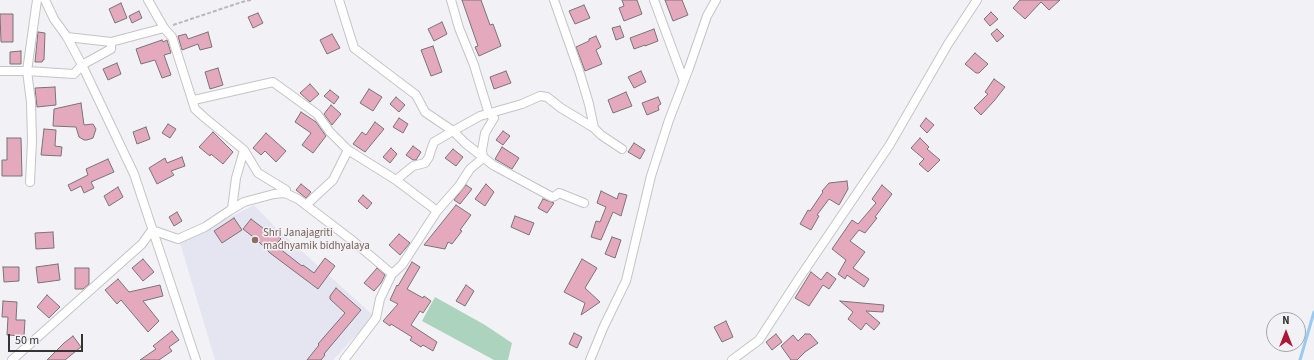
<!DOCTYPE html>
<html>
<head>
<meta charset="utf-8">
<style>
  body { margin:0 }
  #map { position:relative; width:1314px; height:360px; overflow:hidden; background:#f2f2f6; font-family:"Source Sans 3",sans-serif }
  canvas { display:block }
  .north { position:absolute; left:1266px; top:312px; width:40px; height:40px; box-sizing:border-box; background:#f2f2f6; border:1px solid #a6a6a9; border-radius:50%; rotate:0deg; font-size:11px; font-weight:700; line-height:16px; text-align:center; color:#343435 }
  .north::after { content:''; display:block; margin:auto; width:14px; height:18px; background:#ac1733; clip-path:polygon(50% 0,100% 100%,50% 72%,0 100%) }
  .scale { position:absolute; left:8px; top:334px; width:75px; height:18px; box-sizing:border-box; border:2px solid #343435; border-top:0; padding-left:5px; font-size:12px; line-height:14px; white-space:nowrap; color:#343435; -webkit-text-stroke:3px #f2f2f6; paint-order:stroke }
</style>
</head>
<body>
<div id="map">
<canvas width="1314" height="360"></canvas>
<div class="north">N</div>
<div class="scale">50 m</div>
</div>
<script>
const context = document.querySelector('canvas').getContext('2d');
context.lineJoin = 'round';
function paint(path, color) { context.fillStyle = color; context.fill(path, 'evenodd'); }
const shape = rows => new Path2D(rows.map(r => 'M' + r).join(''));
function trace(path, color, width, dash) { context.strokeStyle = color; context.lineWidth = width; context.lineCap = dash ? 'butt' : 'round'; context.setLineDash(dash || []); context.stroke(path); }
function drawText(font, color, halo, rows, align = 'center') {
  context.font = font + ' "Source Sans 3",sans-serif'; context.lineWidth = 3; context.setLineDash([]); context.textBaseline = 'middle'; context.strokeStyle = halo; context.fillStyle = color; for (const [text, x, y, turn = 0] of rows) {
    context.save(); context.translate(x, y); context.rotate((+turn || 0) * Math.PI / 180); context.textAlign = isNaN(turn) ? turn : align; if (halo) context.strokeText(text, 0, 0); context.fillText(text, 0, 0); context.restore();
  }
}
const built = shape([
  [254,205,275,227,374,316,333,360,215,360,180,243]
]);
const green = shape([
  [435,297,485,325,512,343,508,360,494,360,422,321]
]);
const stream = shape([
  [1300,360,1314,312]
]);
const building = shape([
  [462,0,481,0,490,25,493,24,501,46,479,56,475,47,478,46,462,0],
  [622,0,637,0,642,14,624,21,619,8,624,6,622,0],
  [665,0,682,0,688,15,673,21,665,0],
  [1020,0,1060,0,1049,10,1041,2,1025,19,1013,8,1020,0],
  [121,3,127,18,115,23,109,9,121,3],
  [584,5,590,18,575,24,569,11,584,5],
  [139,11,142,18,132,23,129,16,139,11],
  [991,12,998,19,990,26,984,19,991,12],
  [258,13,263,23,253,28,248,17,258,13],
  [0,14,13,14,13,42,1,42,0,14],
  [442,22,447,34,434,41,428,29,442,22],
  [620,26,624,37,616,40,612,28,620,26],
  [654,29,658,41,645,46,645,45,634,49,630,38,654,29],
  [997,29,1004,36,997,42,991,34,997,29],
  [38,32,45,33,44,60,43,60,42,62,35,62,38,32],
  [208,32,212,47,200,50,198,44,182,50,178,36,186,34,188,39,208,32],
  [332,34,340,48,327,54,320,40,332,34],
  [596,36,601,47,596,50,602,64,585,71,576,47,589,41,589,39,596,36],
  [162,40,163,42,167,40,171,53,164,55,171,75,162,78,155,60,141,64,136,49,162,40],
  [433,46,442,72,431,76,421,50,433,46],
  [21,51,21,64,10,64,10,52,21,51],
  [975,53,988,64,979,73,976,73,965,64,975,53],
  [117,63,121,74,108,80,103,69,117,63],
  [218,68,223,85,210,89,205,72,218,68],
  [506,71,511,83,494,89,490,77,506,71],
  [641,71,646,82,634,88,628,77,641,71],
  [994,79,1005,87,994,101,981,115,974,108,988,94,985,92,994,79],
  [310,84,319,94,310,102,300,93,310,84],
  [55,87,56,105,37,107,35,88,55,87],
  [369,89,382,97,373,111,360,103,369,89],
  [330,90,339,97,334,104,324,96,330,90],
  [626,92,632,106,613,113,608,100,626,92],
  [396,97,405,105,399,112,390,104,396,97],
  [658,97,661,104,658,106,659,110,647,115,642,103,658,97],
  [81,103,84,125,93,124,96,129,93,138,87,140,84,140,79,137,76,127,53,126,54,109,81,103],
  [331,105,341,114,332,125,324,114,331,105],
  [301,112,316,122,326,136,313,153,302,145,311,133,295,122,301,112],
  [399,118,408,124,403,133,393,127,399,118],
  [926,118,934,125,927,133,920,126,926,118],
  [375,122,384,129,365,152,353,144,362,132,366,135,375,122],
  [168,124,176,129,170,138,162,133,168,124],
  [146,127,150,139,137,144,133,132,146,127],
  [44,129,56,130,55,146,62,147,61,156,41,155,44,129],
  [503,131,510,136,503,145,496,140,503,131],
  [213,132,233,152,223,164,211,154,210,156,199,147,213,132],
  [266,133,286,151,276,162,265,151,261,155,253,148,266,133],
  [7,138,21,138,22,176,2,176,2,160,7,160,7,138],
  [920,138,929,147,927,149,940,160,928,172,919,164,924,159,911,148,920,138],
  [634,143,645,150,640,159,628,152,634,143],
  [413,146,421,152,416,160,413,160,406,155,413,146],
  [502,147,519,158,512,169,495,159,502,147],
  [391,148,397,154,390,163,383,157,391,148],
  [453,149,463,157,456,166,445,158,453,149],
  [182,157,185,166,171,171,174,175,157,184,149,168,165,158,167,163,182,157],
  [108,159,114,172,91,182,94,188,84,193,81,186,71,191,68,185,88,175,86,169,108,159],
  [847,181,848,189,839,205,829,199,817,215,819,216,811,230,800,224,808,210,810,211,823,192,822,191,829,183,847,181],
  [301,184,311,192,306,198,296,190,301,184],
  [486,184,494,192,485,206,475,199,486,184],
  [466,185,472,189,460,204,454,200,466,185],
  [882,185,892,194,875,217,877,218,865,233,859,230,850,241,865,252,853,268,869,279,864,287,847,275,845,279,838,274,846,260,832,249,852,220,858,224,876,203,872,199,882,185],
  [118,187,123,197,109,206,104,196,118,187],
  [601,191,617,199,619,193,627,195,621,216,613,212,601,240,591,237,596,221,600,222,606,207,597,203,601,191],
  [363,195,372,203,367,209,358,201,363,195],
  [543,199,554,203,547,213,538,208,543,199],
  [456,205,471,215,460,230,462,231,452,244,448,242,445,249,424,245,456,205],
  [177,212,182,221,174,226,169,217,177,212],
  [515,216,534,223,529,235,511,227,515,216],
  [234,218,242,230,222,243,214,231,234,218],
  [251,219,272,235,274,232,281,239,275,245,302,266,303,265,314,273,325,258,335,266,318,289,270,253,257,240,243,229,251,219],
  [53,232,54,248,36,249,35,233,53,232],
  [399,234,410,243,400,255,389,245,399,234],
  [612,237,621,240,615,258,605,254,612,237],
  [143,259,154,272,143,281,132,268,143,259],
  [582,259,597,268,585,288,600,302,581,315,585,303,564,292,582,259],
  [412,262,420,267,407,289,423,298,424,296,431,301,423,313,420,311,411,325,437,342,433,351,423,345,421,347,410,340,412,337,391,324,390,326,383,321,398,304,390,300,397,285,398,286,412,262],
  [58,264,60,280,38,283,36,267,58,264],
  [3,267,19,267,19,281,4,282,3,267],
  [75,268,89,268,89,284,83,289,75,289,75,268],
  [377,268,385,275,381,283,374,291,364,283,377,268],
  [811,272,821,280,827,272,836,279,829,289,823,285,809,306,795,298,811,272],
  [118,279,129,292,160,285,163,296,143,301,159,321,148,332,121,300,117,304,105,290,118,279],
  [466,285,474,291,465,306,456,301,466,285],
  [336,288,361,310,324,354,325,355,321,360,307,360,319,345,318,344,345,313,330,299,330,296,336,288],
  [47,295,60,307,49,318,37,307,47,295],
  [3,301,17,302,16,320,25,320,24,336,7,335,8,317,2,317,3,301],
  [840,301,884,305,883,312,866,311,880,323,874,330,866,323,861,330,848,319,853,312,840,301],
  [726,321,733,337,722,342,714,327,726,321],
  [172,331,179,340,169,347,172,351,159,360,140,360,156,349,153,346,172,331],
  [574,333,582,337,577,348,569,344,574,333],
  [776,334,782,342,772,350,766,342,776,334],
  [805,334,810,334,818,343,805,352,797,360,791,360,781,346,793,335,798,341,805,334],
  [73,336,81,347,65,360,47,360,64,343,73,336]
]);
const path = shape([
  [173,25,242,2,251,0]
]);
const minor = shape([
  [45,0,54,19,67,37,82,65,134,174,196,360],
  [148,0,164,28,172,37,195,109,205,118,244,150,236,178,232,209],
  [339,0,354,48,416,95,425,112,453,131,434,142,431,150,429,157,425,163,413,166,396,180],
  [451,0,459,28,474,65,489,114,494,118,485,133,482,150,483,158],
  [554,0,580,74,589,104,594,128,601,135,622,149],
  [654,0,684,81],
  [67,37,111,42],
  [0,71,27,71,74,74,82,65,111,49,111,42,164,28],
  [194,100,273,82,317,114,330,132,348,150,333,180,306,205],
  [244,150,258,173,286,190,285,193],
  [348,150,396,180,437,211],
  [30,182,32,141,31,102,27,71,37,0],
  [584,203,559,193,555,196,552,197,493,165,465,143,453,131,480,116,522,104,540,96,547,97,561,108,594,128],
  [12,360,142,244,152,230,178,239,205,227,229,211,244,202,274,194,285,193,298,199,353,241,392,274],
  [344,360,376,318,380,299,392,274,402,265,437,211,459,186,470,169,483,158],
  [590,360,604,326,626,281,651,176,669,120,689,68,707,16,716,0],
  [732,360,759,340,798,280,889,146,948,44,977,0]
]);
const markers = [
  [255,240,4,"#8d6e63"]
];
const educationNames = [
  ["Shri Janajagriti",263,234],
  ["madhyamik bidhyalaya",263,247]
];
paint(built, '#e4e5f0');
paint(green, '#acd3bd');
trace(stream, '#98cbf0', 3);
paint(building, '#e5a9be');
trace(building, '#787475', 1);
trace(minor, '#c4c4c8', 10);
trace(path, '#b9b9bc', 2, [4, 2]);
trace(minor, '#fff', 8);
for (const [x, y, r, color] of markers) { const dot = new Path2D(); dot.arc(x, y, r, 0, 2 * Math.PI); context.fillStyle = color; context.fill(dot); trace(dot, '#f2f2f6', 1.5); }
drawText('11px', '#785e54', '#f2f2f6', educationNames, 'left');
</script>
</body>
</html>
